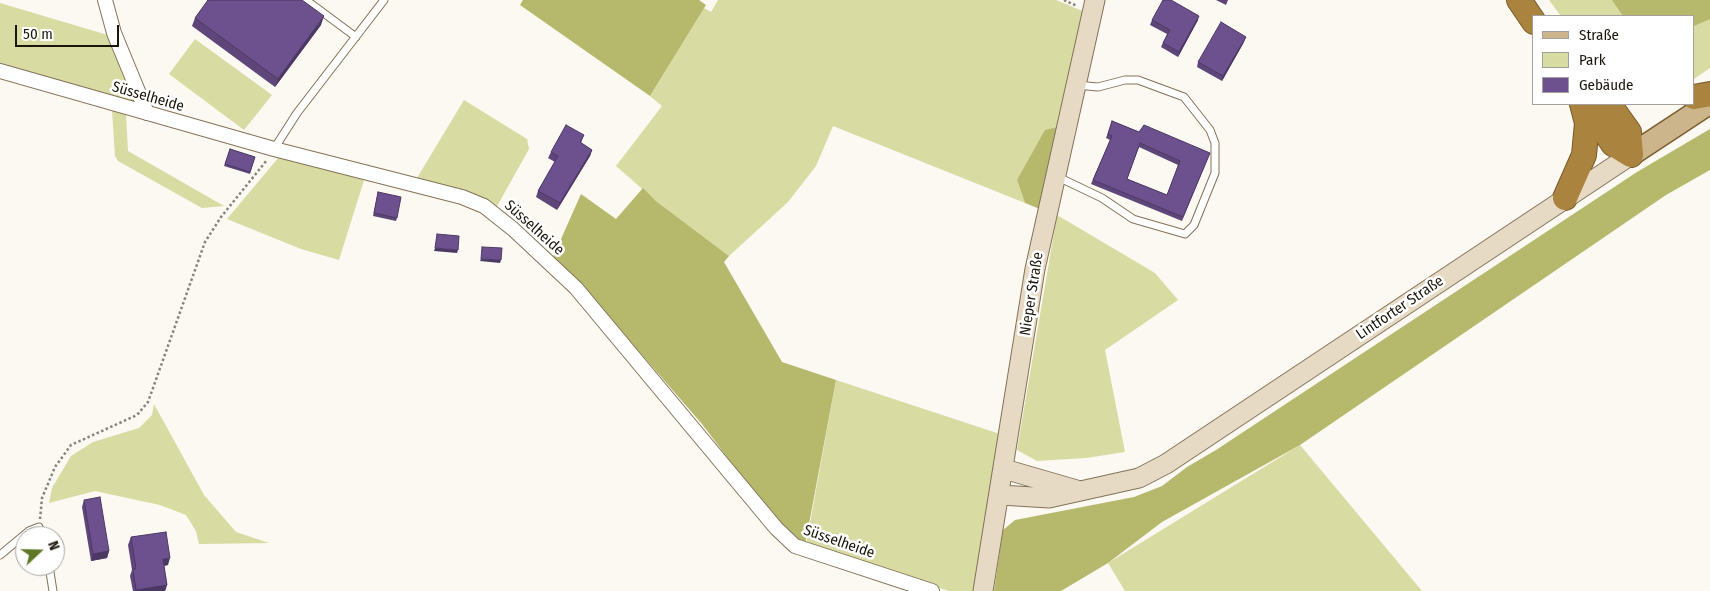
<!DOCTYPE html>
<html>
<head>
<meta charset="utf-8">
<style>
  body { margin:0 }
  #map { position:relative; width:1710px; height:591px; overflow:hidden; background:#fcf8f2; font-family:"Fira Sans Condensed",sans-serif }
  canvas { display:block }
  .legend { position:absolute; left:1532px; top:15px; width:162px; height:90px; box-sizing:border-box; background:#fff; border:1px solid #a4a19d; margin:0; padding:6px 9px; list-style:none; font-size:15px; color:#1b150a }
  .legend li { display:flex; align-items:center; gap:10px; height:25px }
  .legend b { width:25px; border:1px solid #a4a19d }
  .north { position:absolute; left:15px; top:526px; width:50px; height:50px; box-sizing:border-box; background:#fff; border:1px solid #a4a19d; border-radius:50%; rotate:69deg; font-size:14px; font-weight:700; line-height:20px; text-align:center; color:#1b150a }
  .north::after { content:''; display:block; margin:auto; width:18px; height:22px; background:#607728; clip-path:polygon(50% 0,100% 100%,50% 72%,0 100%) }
  .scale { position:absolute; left:15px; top:25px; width:104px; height:22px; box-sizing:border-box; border:2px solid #1b150a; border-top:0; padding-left:6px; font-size:15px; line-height:18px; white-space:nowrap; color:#1b150a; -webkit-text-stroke:4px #fff; paint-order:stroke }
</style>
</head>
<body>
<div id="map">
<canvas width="1710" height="591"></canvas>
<ul class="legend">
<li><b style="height:6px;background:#ccb58b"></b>Straße</li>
<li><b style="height:14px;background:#d8dba2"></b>Park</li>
<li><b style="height:14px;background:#6d518e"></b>Gebäude</li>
</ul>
<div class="north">N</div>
<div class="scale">50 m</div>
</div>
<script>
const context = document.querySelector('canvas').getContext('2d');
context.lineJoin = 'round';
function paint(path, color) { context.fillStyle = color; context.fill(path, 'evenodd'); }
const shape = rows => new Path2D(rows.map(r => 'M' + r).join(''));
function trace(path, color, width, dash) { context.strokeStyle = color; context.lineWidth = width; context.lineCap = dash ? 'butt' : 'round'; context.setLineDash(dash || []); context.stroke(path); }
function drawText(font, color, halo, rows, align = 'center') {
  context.font = font + ' "Fira Sans Condensed",sans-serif'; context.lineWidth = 5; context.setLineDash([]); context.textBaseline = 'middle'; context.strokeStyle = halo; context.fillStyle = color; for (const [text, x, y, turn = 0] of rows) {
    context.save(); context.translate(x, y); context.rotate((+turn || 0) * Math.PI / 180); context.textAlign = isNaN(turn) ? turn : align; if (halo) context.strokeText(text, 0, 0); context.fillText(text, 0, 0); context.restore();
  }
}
const green = shape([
  [718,0,1056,0,1085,12,1067,125,1017,180,1025,203,833,126,816,166,788,202,729,256,656,201,616,166,662,106,650,96,704,8,711,12],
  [1549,0,1710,0,1710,68,1694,79,1694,16,1561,16],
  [0,3,111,36,136,103,0,63],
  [195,39,272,95,244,130,169,74],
  [464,100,527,139,529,149,496,208,466,191,417,178],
  [112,110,126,114,128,151,224,206,202,208,118,161,115,156],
  [279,157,365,177,339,260,301,249,227,219],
  [1057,215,1155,273,1178,300,1105,350,1125,452,1086,458,1037,461,1017,450],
  [836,380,1003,435,975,591,949,591,806,545],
  [154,404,204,495,236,532,269,543,199,544,196,531,186,515,160,505,95,491,49,503,52,488,71,456,93,442,139,428,152,415],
  [1300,445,1422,591,1125,591,1108,563]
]);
const forest = shape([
  [523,0,699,0,706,5,650,96,520,5],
  [1612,0,1710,0,1710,19,1694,26,1694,16,1623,16],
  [1067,125,1047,212,1025,203,1017,180,1045,130],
  [1710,129,1710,170,1666,195,1300,445,1162,522,1108,563,1061,591,994,591,1003,530,1015,520,1134,497,1162,486,1187,467,1216,450,1637,172],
  [643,188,656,201,729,256,724,262,782,362,836,380,805,545,780,525,734,472,733,465,702,424,577,280,553,257,581,194,616,219]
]);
const path = shape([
  [1064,0,1077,6],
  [40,519,42,498,55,467,71,445,137,415,148,402,205,242,221,217,267,160]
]);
const lane = shape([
  [306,0,356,37],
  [274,149,297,113,384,0],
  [1058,177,1102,198,1133,219,1185,234,1194,225,1215,173,1215,143,1210,130,1184,97,1138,80,1125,80,1098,87,1076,85],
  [0,555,29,531,39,527,42,536],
  [49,566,53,591]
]);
const street = shape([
  [105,0,114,33,147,113],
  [0,71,274,149,462,197,484,206,513,229,576,288,776,528,795,546,932,591]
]);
const secondary = shape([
  [1004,469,1080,491],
  [1000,495,1049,498,1139,478,1166,464,1631,155],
  [983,591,1035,269,1095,0]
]);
const primary = shape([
  [1631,155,1710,103]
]);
const highway = shape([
  [1519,0,1534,22],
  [1694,97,1710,94],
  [1587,104,1613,144,1631,155],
  [1609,104,1629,132,1631,155],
  [1565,198,1584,155,1587,123,1582,104]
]);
const wall = shape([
  [1216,0,1228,0,1226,5],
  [195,18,321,25,275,87,192,26],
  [1152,20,1198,20,1178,57,1161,47,1167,34,1150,25],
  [1244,42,1222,81,1197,67,1198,62],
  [1112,121,1139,132,1210,153,1182,221,1091,184,1110,140,1106,138],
  [1139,147,1178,165,1167,195,1127,179],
  [584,135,581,143,592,150,590,156,557,210,536,197,538,191,555,162,548,158,551,152],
  [230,149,255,157,250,174,224,166],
  [378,192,397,218,396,221,373,216],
  [84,500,109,551,107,558,91,561,82,507],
  [131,537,168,565,164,566,167,585,165,591,133,591,130,576,132,570,128,545]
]);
const shadedWall = shape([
  [324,16,321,25,275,87,278,79],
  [1199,16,1198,20,1178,57,1179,52],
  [1246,37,1244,42,1222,81,1223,76],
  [592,150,590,156,557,210,560,203],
  [435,248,458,250,457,253,434,251],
  [481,259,501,260,500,263,480,261],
  [109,551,107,558,91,561,93,554],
  [170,558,168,565,160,566,163,559],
  [167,585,165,591,136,591,136,590]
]);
const building = shape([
  [208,0,302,0,324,16,278,79,195,18,208,0],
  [1163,0,1171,0,1199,16,1179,52,1163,43,1170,30,1152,20,1163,0],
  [1221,22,1246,37,1223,76,1198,62,1221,22],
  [1112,121,1139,132,1144,125,1210,153,1183,217,1093,180,1112,136,1108,134,1112,121],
  [1140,143,1180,161,1167,195,1127,179,1140,143],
  [566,125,584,135,580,142,592,150,560,203,538,191,558,156,551,152,566,125],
  [230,149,255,157,250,172,225,164,230,149],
  [378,192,401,197,397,218,374,213,378,192],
  [437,234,459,236,458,250,435,248,437,234],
  [482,247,502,248,501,260,481,259,482,247],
  [100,497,109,551,93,554,84,500,100,497],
  [166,532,170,558,163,559,167,585,136,590,133,569,136,569,131,537,166,532]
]);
const streetNames = [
  ["Süsselheide",148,97,16],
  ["Süsselheide",534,228,42],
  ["Nieper Straße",1032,294,-81],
  ["Lintforter Straße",1400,308,-34],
  ["Süsselheide",839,542,19]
];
paint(green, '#d8dba2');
paint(forest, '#b6b96c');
trace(lane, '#847258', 9);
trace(street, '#847258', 16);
trace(secondary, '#847258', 21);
trace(primary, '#785c2c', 24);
trace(highway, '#785c2c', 26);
trace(path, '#88837a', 2.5, [2.5, 2.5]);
trace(lane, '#fff', 7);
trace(street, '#fff', 14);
trace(secondary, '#e6dac5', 19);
trace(primary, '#ccb58b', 21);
trace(highway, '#aa833e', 24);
paint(wall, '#5e467a');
paint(shadedWall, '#4c3963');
paint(building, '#6d518e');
trace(building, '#4c3963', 1);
drawText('15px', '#1b150a', '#fff', streetNames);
</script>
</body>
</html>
